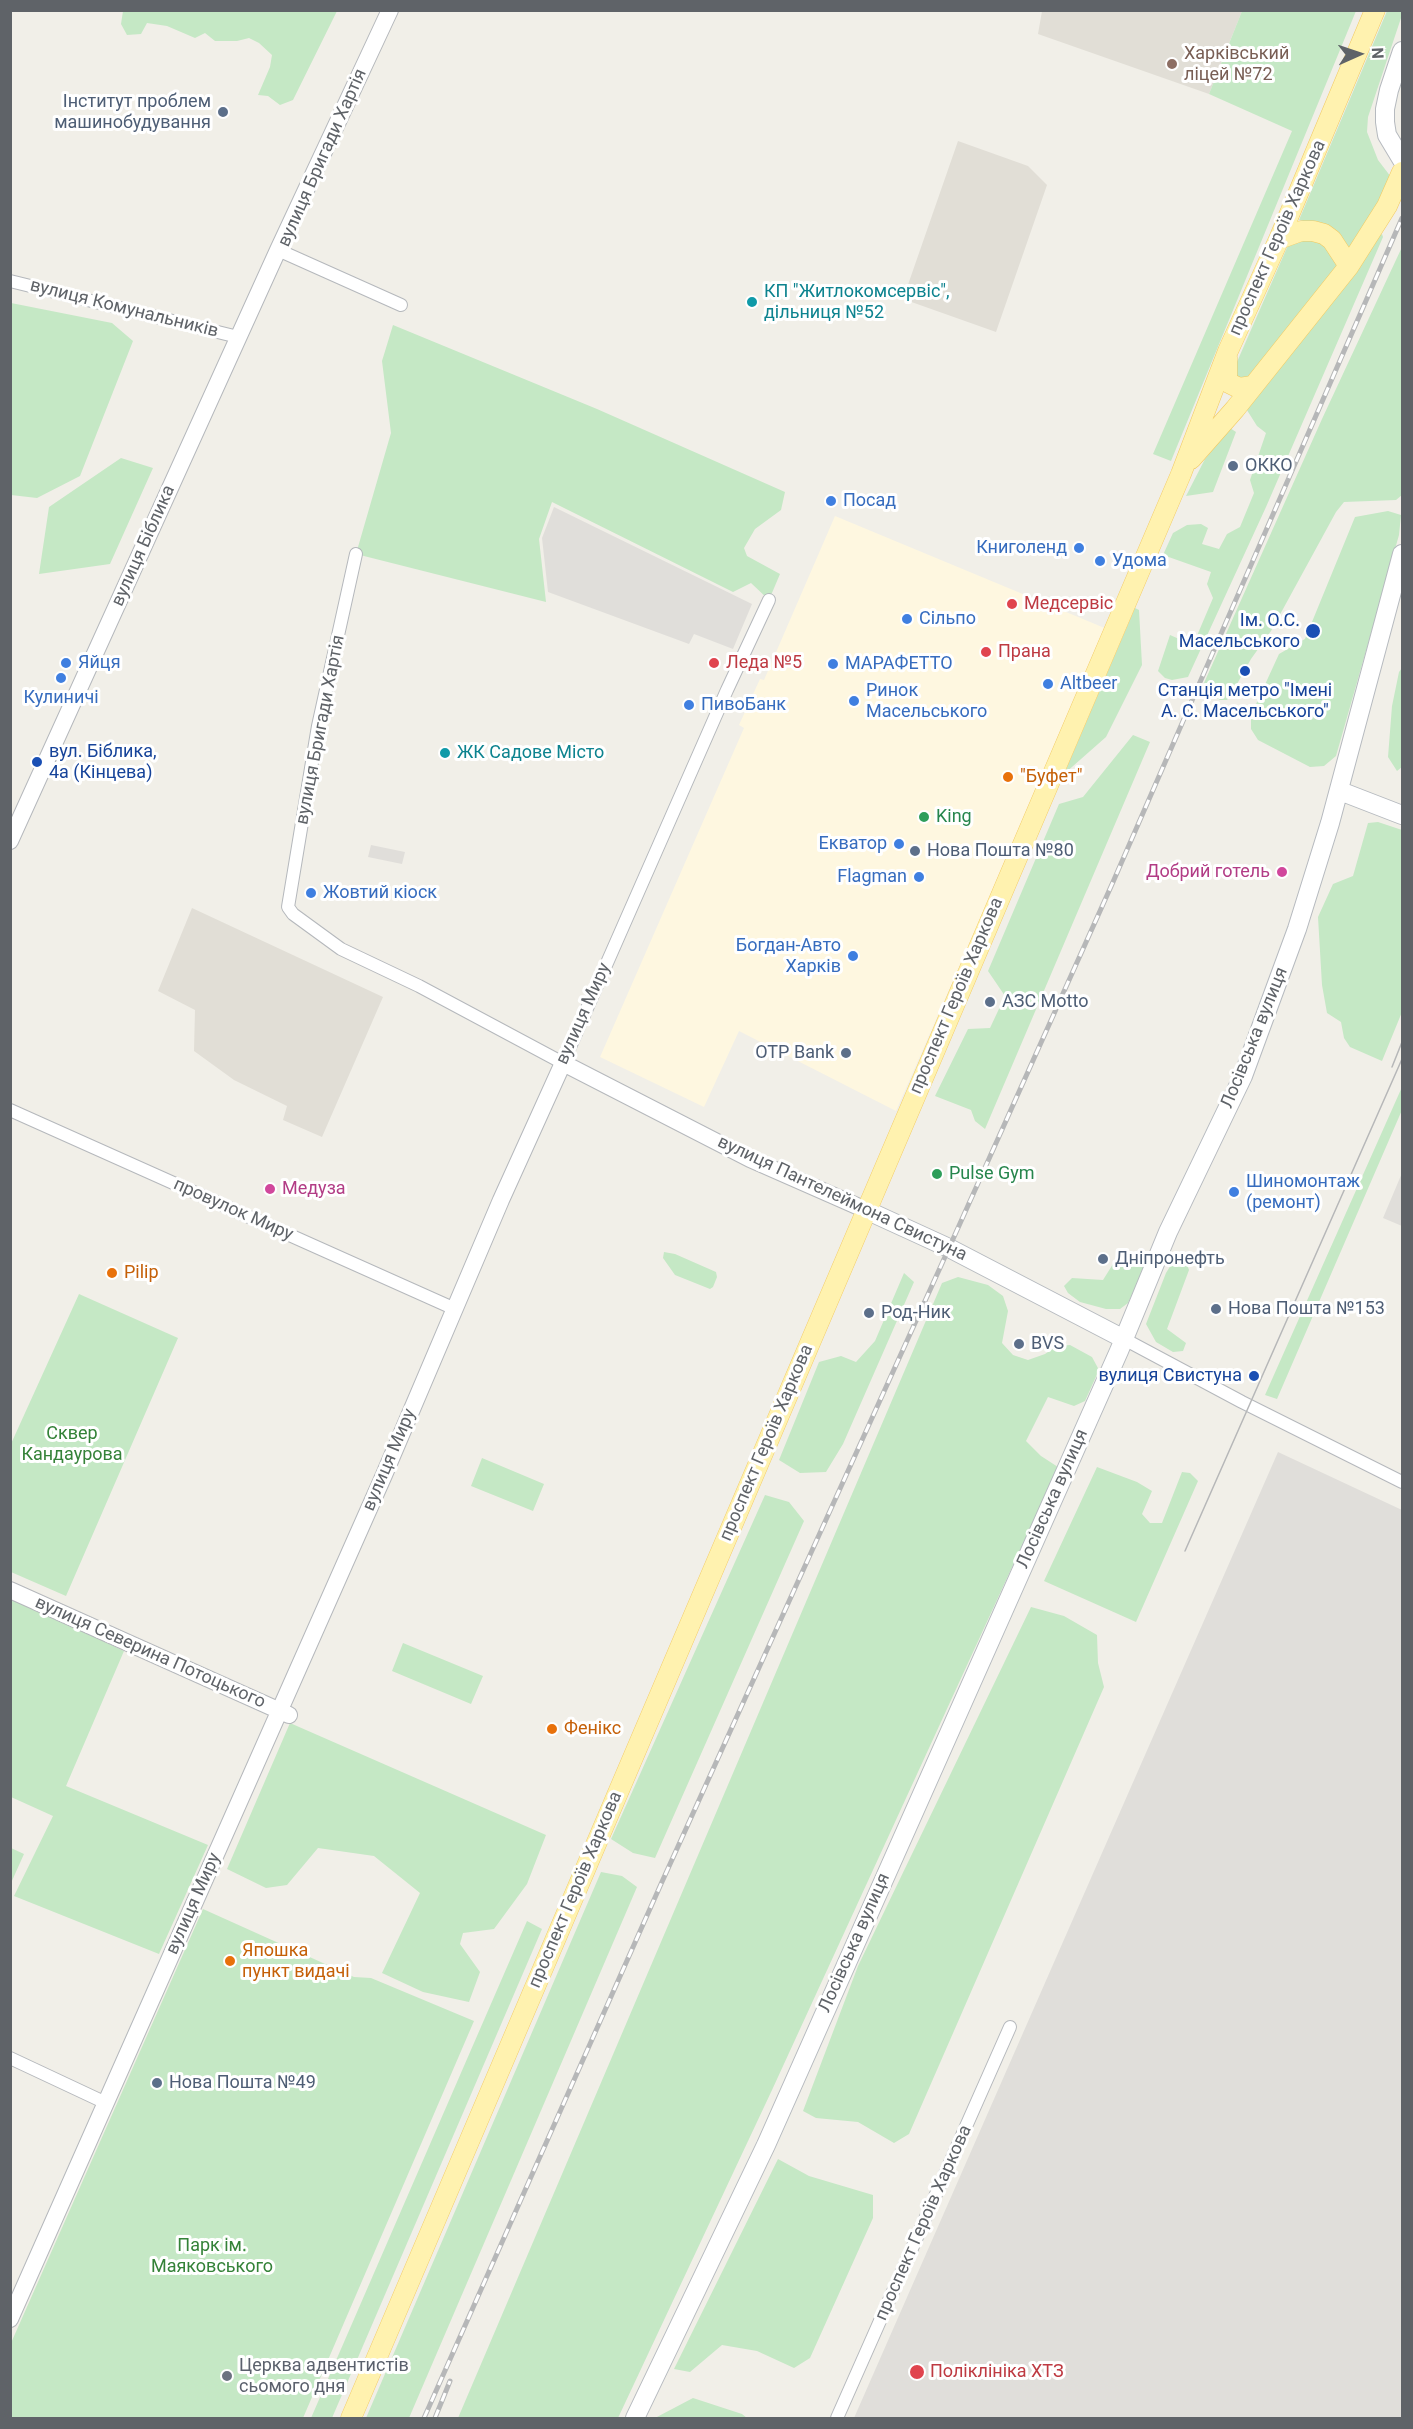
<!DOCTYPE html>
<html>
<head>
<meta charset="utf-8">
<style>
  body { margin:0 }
  #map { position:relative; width:1413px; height:2429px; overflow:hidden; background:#f1efe8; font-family:Roboto,sans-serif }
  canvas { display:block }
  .frame { position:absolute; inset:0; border:12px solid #5f6368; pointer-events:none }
  .north { position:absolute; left:1329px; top:24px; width:60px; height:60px; -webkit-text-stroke:4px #fff; paint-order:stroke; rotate:87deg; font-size:16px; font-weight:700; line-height:24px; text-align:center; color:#5f6368 }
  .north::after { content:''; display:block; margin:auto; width:21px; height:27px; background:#5f6368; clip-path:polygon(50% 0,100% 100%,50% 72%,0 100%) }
</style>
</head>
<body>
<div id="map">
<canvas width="1413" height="2429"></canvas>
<div class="frame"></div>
<div class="north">N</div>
</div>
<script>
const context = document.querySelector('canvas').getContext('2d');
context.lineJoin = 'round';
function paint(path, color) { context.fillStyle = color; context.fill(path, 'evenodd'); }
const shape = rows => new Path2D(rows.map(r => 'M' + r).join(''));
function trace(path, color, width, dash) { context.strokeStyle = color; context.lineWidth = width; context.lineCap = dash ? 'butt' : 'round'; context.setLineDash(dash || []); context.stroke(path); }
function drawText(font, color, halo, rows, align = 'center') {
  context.font = font + ' Roboto,sans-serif'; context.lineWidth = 6; context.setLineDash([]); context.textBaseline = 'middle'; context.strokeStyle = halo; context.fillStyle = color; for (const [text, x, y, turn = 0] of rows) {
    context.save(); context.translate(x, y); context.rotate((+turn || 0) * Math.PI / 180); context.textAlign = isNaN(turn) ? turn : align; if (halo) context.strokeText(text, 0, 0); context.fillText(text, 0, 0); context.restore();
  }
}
const commercial = shape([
  [835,516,1107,629,896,1111,739,1031,704,1107,600,1057,744,728,739,725,760,679,764,680]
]);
const industrial = shape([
  [554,507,752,604,733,649,694,634,689,644,548,592,542,538],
  [371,845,405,852,402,864,368,857],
  [1402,1173,1402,1226,1383,1218],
  [1278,1452,1402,1510,1402,2418,854,2418]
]);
const education = shape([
  [1042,11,1242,11,1209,94,1038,34],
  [958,141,1028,166,1047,185,996,332,903,299],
  [192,908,383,997,322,1137,283,1120,287,1106,234,1080,194,1051,195,1010,158,991]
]);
const green = shape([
  [123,11,123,10,337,11,293,100,280,105,268,96,258,95,270,67,272,55,259,43,249,38,237,41,215,41,205,33,195,38,167,26,147,23,141,34,127,35,121,24],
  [1242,11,1356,11,1171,461,1153,454,1292,131,1209,94],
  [1387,11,1402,11,1402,15,1368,117,1367,132,1378,160,1391,177,1381,202,1351,251,1343,240,1316,224,1299,220],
  [1382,234,1383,237,1266,507,1188,677,1172,680,1165,678,1158,671,1170,635,1193,645,1213,598,1207,584,1211,572,1163,555,1173,533,1187,525,1201,524,1208,528,1202,544,1219,549,1227,534,1240,527,1254,493,1250,480,1266,433,1257,426,1245,407,1378,236],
  [1308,238,1323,244,1335,260,1338,269,1249,382,1240,384,1233,371,1289,243],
  [1402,247,1402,495,1396,500,1344,502,1336,512,1271,631,1251,659,1232,693,1227,700,1220,700,1208,692,1204,683,1322,419],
  [11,303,112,323,133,341,80,476,37,498,11,495],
  [393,325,597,409,785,492,781,510,755,529,744,548,747,556,780,574,769,600,751,583,733,592,552,502,539,539,546,602,356,554,391,433,382,361],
  [1230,428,1236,432,1213,492,1186,496,1205,459],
  [121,458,153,468,110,564,39,574,49,507],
  [1388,511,1401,515,1399,535,1336,756,1324,766,1310,767,1258,740,1251,729,1251,715,1279,654,1305,639,1355,517],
  [1135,608,1139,610,1142,665,1106,737,1064,774],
  [1402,668,1402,767,1397,771,1388,757,1392,706,1399,672],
  [1133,735,1150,742,985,1129,975,1121,971,1110,935,1096,968,1029,990,1028,1005,996,988,971,1059,804,1083,797],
  [1378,822,1402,830,1402,1012,1382,1061,1350,1047,1344,1038,1341,1022,1327,1013,1322,985,1318,917,1333,884,1353,876,1368,823],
  [1402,1087,1402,1110,1277,1399,1265,1395],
  [664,1252,675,1254,716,1272,717,1277,713,1287,710,1289,675,1275,663,1258],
  [1151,1253,1128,1303,1120,1309,1106,1309,1080,1302,1068,1293,1064,1286,1072,1278,1103,1280,1113,1264,1116,1265,1123,1256],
  [1174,1260,1186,1262,1189,1270,1167,1329,1186,1343,1183,1351,1173,1352,1156,1342,1146,1324,1166,1273],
  [904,1273,914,1282,843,1444,826,1472,800,1473,779,1460,819,1362,841,1356,856,1362,875,1341],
  [958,1277,988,1285,1003,1296,1008,1311,1002,1343,1013,1355,1028,1360,1045,1354,1057,1346,1070,1345,1092,1357,1099,1370,1085,1401,1074,1406,1048,1397,1026,1441,1041,1456,1058,1467,772,2090,618,2418,458,2418,942,1283],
  [79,1294,178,1338,66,1596,11,1572,10,1446],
  [482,1458,544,1484,533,1511,471,1486],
  [1097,1467,1137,1482,1152,1491,1142,1514,1150,1523,1162,1523,1182,1472,1190,1473,1198,1481,1136,1622,1044,1581],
  [765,1495,789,1502,804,1521,655,1858,633,1853,611,1839],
  [11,1597,124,1651,66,1786,208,1845,159,1954,14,1896,53,1816,11,1797],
  [1031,1607,1064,1616,1097,1635,1098,1663,1104,1687,909,2134,894,2143,858,2122,816,2118,803,2111,858,1966],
  [403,1643,483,1676,471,1704,392,1671],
  [290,1723,546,1835,527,1884,494,1929,463,1933,460,1944,480,1972,469,2002,423,1992,382,1973,420,1893,374,1856,318,1848,287,1885,266,1888,227,1869],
  [11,1848,24,1854,11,1883],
  [601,1872,622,1876,637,1887,409,2418,366,2418],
  [203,1909,354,1977,371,1978,474,2021,303,2418,11,2418,11,2343],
  [527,1921,542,1929,332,2418,311,2418],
  [778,2159,809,2176,873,2195,873,2218,810,2358,794,2368,757,2351,722,2345,690,2372,674,2369],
  [693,2398,742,2414,747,2418,655,2418]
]);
const minor = shape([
  [278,250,401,305],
  [10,281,238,337],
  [356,554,318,726,288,907,293,914,341,949,419,986,563,1063,727,690,769,600],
  [10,1110,455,1309],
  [1124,1339,1242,1402,1402,1482],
  [10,2058,106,2103],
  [837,2418,1010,2027]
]);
const tertiary = shape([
  [10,841,278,250,390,10],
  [10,1590,289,1715],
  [10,2319,384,1475,501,1200,563,1063,750,1159,866,1210]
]);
const secondary = shape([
  [1402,51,1389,90,1385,109,1385,122,1387,135,1402,160],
  [1340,791,1402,815],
  [866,1210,949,1248,1124,1339],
  [635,2418,766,2145,1119,1351,1168,1232,1243,1076,1297,929,1330,823,1402,554]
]);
const primary = shape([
  [1279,239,1301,231,1313,231,1324,234,1332,240,1349,266],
  [1227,357,1227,378,1229,383,1239,388,1253,386],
  [1191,459,1235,409,1349,266,1387,206,1402,172],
  [351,2418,1181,474,1228,351,1279,239,1375,10]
]);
const tram = shape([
  [1392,1067,1402,1042],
  [1185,1551,1402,1059]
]);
const rail = shape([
  [424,2418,661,1884,949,1248,1113,882,1402,218],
  [435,2418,450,2381]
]);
const markers = [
  [1172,64,6,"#8d6e63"],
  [223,112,6,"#5c6f8a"],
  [752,302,6,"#0f9aa8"],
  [1233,466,6,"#5c6f8a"],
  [831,501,6,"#3f7fe0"],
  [1079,548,6,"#3f7fe0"],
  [1100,561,6,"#3f7fe0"],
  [1012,604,6,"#e0444e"],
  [907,619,6,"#3f7fe0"],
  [1313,631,8,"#1a4fb4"],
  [986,652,6,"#e0444e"],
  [66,663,6,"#3f7fe0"],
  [714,663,6,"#e0444e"],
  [833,664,6,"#3f7fe0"],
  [1245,671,6,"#1a4fb4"],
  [61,678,6,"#3f7fe0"],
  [1048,684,6,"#3f7fe0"],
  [854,701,6,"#3f7fe0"],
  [689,705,6,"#3f7fe0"],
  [445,753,6,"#0f9aa8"],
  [37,762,6,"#1a4fb4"],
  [1008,777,6,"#e8710a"],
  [924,817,6,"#2e9e5b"],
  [899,844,6,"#3f7fe0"],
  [915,851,6,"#5c6f8a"],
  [1282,872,6,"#d1479c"],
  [919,877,6,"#3f7fe0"],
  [311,893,6,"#3f7fe0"],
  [853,956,6,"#3f7fe0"],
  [990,1002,6,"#5c6f8a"],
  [846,1053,6,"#5c6f8a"],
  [937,1174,6,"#2e9e5b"],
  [270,1189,6,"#d1479c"],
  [1234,1192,6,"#3f7fe0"],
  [1103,1259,6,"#5c6f8a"],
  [112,1273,6,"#e8710a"],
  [1216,1309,6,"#5c6f8a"],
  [869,1313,6,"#5c6f8a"],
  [1019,1344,6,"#5c6f8a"],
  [1254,1376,6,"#1a4fb4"],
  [552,1729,6,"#e8710a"],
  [230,1961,6,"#e8710a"],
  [157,2083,6,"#5c6f8a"],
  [917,2372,8,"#e0444e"],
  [227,2376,6,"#6b7280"]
];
const educationNames = [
  ["Харківський",1184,54],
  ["ліцей №72",1184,75]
];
const serviceNames = [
  ["Інститут проблем",211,102,"right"],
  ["машинобудування",211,123,"right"],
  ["ОККО",1245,466],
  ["Нова Пошта №80",927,851],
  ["АЗС Motto",1002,1002],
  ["OTP Bank",834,1053,"right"],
  ["Дніпронефть",1115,1259],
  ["Нова Пошта №153",1228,1309],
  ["Род-Ник",881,1313],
  ["BVS",1031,1344],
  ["Нова Пошта №49",169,2083]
];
const streetNames = [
  ["вулиця Бригади Хартія",323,158,-66],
  ["проспект Героїв Харкова",1278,238,-66],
  ["вулиця Комунальників",124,309,14],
  ["вулиця Біблика",144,546,-66],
  ["вулиця Бригади Хартія",321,730,-79],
  ["проспект Героїв Харкова",957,996,-67],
  ["вулиця Миру",584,1014,-66],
  ["Лосівська вулиця",1255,1038,-68],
  ["вулиця Пантелеймона Свистуна",842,1199,25],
  ["провулок Миру",233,1210,24],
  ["проспект Героїв Харкова",767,1443,-67],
  ["вулиця Миру",390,1460,-67],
  ["Лосівська вулиця",1053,1499,-66],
  ["вулиця Северина Потоцького",150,1653,24],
  ["проспект Героїв Харкова",576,1890,-67],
  ["вулиця Миру",194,1904,-66],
  ["Лосівська вулиця",855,1943,-66],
  ["проспект Героїв Харкова",924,2223,-66]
];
const cultureNames = [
  ["КП \"Житлокомсервіс\",",764,292],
  ["дільниця №52",764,313],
  ["ЖК Садове Місто",457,753]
];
const shopNames = [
  ["Посад",843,501],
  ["Книголенд",1067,548,"right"],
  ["Удома",1112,561],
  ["Сільпо",919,619],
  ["Яйця",78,663],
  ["МАРАФЕТТО",845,664],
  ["Altbeer",1060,684],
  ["Ринок",866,691],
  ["Масельського",866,712],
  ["Кулиничі",61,698,"center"],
  ["ПивоБанк",701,705],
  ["Екватор",887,844,"right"],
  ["Flagman",907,877,"right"],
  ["Жовтий кіоск",323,893],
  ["Богдан-Авто",841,946,"right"],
  ["Харків",841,967,"right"],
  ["Шиномонтаж",1246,1182],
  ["(ремонт)",1246,1203]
];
const healthNames = [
  ["Медсервіс",1024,604],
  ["Прана",998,652],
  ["Леда №5",726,663],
  ["Поліклініка ХТЗ",930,2372]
];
const transitNames = [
  ["Ім. О.С.",1300,621],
  ["Масельського",1300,642],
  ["Станція метро \"Імені",1245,691,"center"],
  ["А. С. Масельського\"",1245,712,"center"],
  ["вул. Біблика,",49,752,"left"],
  ["4а (Кінцева)",49,773,"left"],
  ["вулиця Свистуна",1242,1376]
];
const foodNames = [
  ["\"Буфет\"",1020,777],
  ["Pilip",124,1273],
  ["Фенікс",564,1729],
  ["Япошка",242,1951],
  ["пункт видачі",242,1972]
];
const leisureNames = [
  ["King",936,817],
  ["Pulse Gym",949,1174]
];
const hotelNames = [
  ["Добрий готель",1270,872],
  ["Медуза",282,1189,"left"]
];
const parkNames = [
  ["Сквер",72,1434],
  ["Кандаурова",72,1455],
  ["Парк ім.",212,2246],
  ["Маяковського",212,2267]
];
const worshipNames = [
  ["Церква адвентистів",239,2366],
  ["сьомого дня",239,2387]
];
paint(commercial, '#fef7e0');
paint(industrial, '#e0deda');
paint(education, '#e1ded6');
paint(green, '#c5e8c5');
trace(minor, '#b5b8bc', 14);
trace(tertiary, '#b5b8bc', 18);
trace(secondary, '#b6babf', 20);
trace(primary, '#f2c960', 21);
trace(minor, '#fff', 12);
trace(tertiary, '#fff', 16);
trace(secondary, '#fff', 18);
trace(primary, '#fff2af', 20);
trace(tram, '#b6b7b8', 1.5);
trace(rail, '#b6b7b8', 5);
trace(rail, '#fff', 3, [9]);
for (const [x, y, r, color] of markers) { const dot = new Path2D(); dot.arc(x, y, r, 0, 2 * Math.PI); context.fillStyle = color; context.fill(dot); trace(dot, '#fff', 2); }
drawText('18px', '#785e54', '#fff', educationNames, 'left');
drawText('18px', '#4e5e75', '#fff', serviceNames, 'left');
drawText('18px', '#5f6368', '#fff', streetNames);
drawText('18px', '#0d838f', '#fff', cultureNames, 'left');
drawText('18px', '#366cbe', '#fff', shopNames, 'left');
drawText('18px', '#be3a42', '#fff', healthNames, 'left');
drawText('18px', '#164399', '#fff', transitNames, 'right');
drawText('18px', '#c56008', '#fff', foodNames, 'left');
drawText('18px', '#27864d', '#fff', leisureNames, 'left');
drawText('18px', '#b23c85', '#fff', hotelNames, 'right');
drawText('18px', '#348238', '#fff', parkNames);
drawText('18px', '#5b616d', '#fff', worshipNames, 'left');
</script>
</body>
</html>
